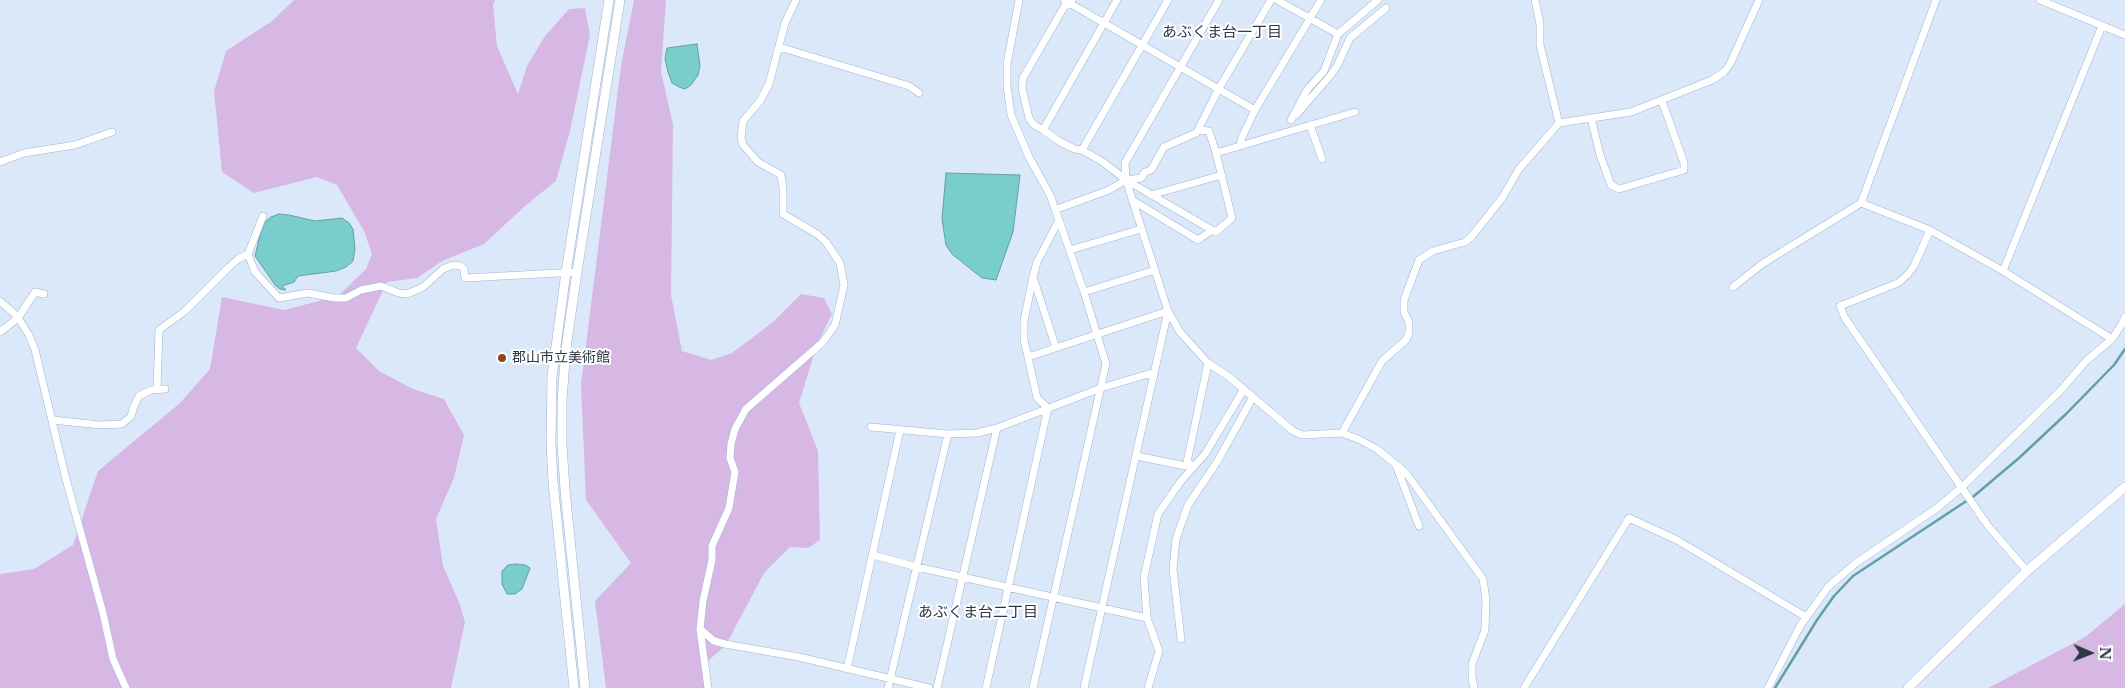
<!DOCTYPE html>
<html>
<head>
<meta charset="utf-8">
<style>
  body { margin:0 }
  #map { position:relative; width:2125px; height:688px; overflow:hidden; background:#dbe8fa; font-family:"Libre Baskerville",serif }
  canvas { display:block }
  .north { position:absolute; left:2065px; top:628px; width:50px; height:50px; -webkit-text-stroke:4px #fff; paint-order:stroke; rotate:91deg; font-size:14px; font-weight:700; line-height:20px; text-align:center; color:#2e3742 }
  .north::after { content:''; display:block; margin:auto; width:18px; height:22px; background:#2e3742; clip-path:polygon(50% 0,100% 100%,50% 72%,0 100%) }
</style>
</head>
<body>
<div id="map">
<canvas width="2125" height="688"></canvas>
<div class="north">N</div>
</div>
<script>
const context = document.querySelector('canvas').getContext('2d');
context.lineJoin = 'round';
function paint(path, color) { context.fillStyle = color; context.fill(path, 'evenodd'); }
const shape = rows => new Path2D(rows.map(r => 'M' + r).join(''));
function trace(path, color, width, dash) { context.strokeStyle = color; context.lineWidth = width; context.lineCap = dash ? 'butt' : 'round'; context.setLineDash(dash || []); context.stroke(path); }
function drawText(font, color, halo, rows, align = 'center') {
  context.font = font + ' "Libre Baskerville","Noto Sans JP",serif'; context.lineWidth = 4; context.setLineDash([]); context.textBaseline = 'middle'; context.strokeStyle = halo; context.fillStyle = color; for (const [text, x, y, turn = 0] of rows) {
    context.save(); context.translate(x, y); context.rotate((+turn || 0) * Math.PI / 180); context.textAlign = isNaN(turn) ? turn : align; if (halo) context.strokeText(text, 0, 0); context.fillText(text, 0, 0); context.restore();
  }
}
const green = shape([
  [294,0,495,0,493,5,497,46,518,94,527,66,545,36,569,9,585,8,590,35,570,131,556,181,525,206,484,244,442,261,417,278,387,282,356,348,379,371,413,389,444,399,464,435,454,478,436,519,443,566,459,602,465,622,451,688,0,688,0,574,34,569,73,545,98,471,179,404,210,369,222,297,284,310,338,296,366,269,372,254,364,231,337,185,317,177,254,193,222,172,214,91,226,51,272,21],
  [634,0,666,0,661,72,673,124,671,295,682,351,711,360,732,353,773,322,801,294,824,298,832,314,817,345,799,403,818,451,820,540,808,548,790,547,764,573,726,645,708,661,706,688,606,688,595,601,631,563,586,500,581,384,621,66],
  [2125,604,2125,688,1988,688,2085,637]
]);
const water = shape([
  [697,44,700,66,698,75,691,85,685,89,679,87,672,83,668,72,665,59,667,48,697,44],
  [946,173,1020,175,1013,232,996,280,982,278,952,254,946,245,942,219,946,173],
  [279,214,289,215,315,221,342,218,349,223,353,229,355,249,353,261,346,267,336,271,298,276,294,282,282,286,286,290,280,289,275,285,255,256,261,231,266,221,271,217,279,214],
  [517,564,525,565,530,568,522,589,515,594,507,594,502,584,502,571,508,565,517,564]
]);
const stream = shape([
  [1775,688,1817,620,1834,596,1853,576,1974,496,2019,458,2066,414,2114,365,2125,349]
]);
const minor = shape([
  [1019,0,1007,64,1007,86,1011,115,1029,157,1050,195,1059,220,1037,262,1033,277,1024,321,1024,340,1028,357],
  [1064,0,1255,110],
  [1117,0,1043,130,1062,143,1075,149,1082,150,1103,162,1126,180,1212,230],
  [1219,0,1125,163,1126,180,1168,311,1180,332,1208,363,1228,376,1293,431,1302,435,1342,433,1358,439,1377,449,1406,473,1483,579,1486,600,1485,630,1472,664,1472,677,1474,688],
  [1277,0,1338,34],
  [2040,0,2125,35],
  [779,47,909,86,919,93],
  [1296,115,1330,76,1337,66,1350,38,1386,8],
  [1591,118,1600,155,1611,185,1619,189,1684,170,1684,163,1662,101],
  [1291,120,1307,90,1324,71,1338,34,1378,0],
  [1559,123,1631,112,1712,80,1724,72,1730,64,1759,0],
  [1310,125,1322,159],
  [1043,130,1033,124,1029,118,1022,88,1023,78,1064,7,1072,0],
  [1198,130,1218,90,1271,0],
  [1240,145,1242,137,1255,110,1321,0],
  [1082,150,1168,0],
  [0,162,24,153,75,145,112,132],
  [1151,195,1222,175],
  [1132,200,1198,240,1212,230,1216,232,1232,218,1216,153,1355,112],
  [1861,203,1930,230,2003,271,2112,339],
  [1057,209,1109,190,1126,180,1141,178,1145,172,1151,170,1164,147,1196,133,1198,130,1209,131,1216,153],
  [1930,230,1914,266,1908,274,1898,283,1840,306,1845,318,1988,526,2027,571],
  [1070,250,1141,229],
  [248,254,255,272,279,298,308,293,334,298,346,298,361,290,381,286,399,293,407,294,423,287,443,269,453,265,461,266,464,269,465,278,577,272],
  [2003,271,2102,26],
  [1033,277,1056,348],
  [1733,287,1762,264,1861,203,1936,0],
  [1084,292,1155,270],
  [0,301,17,316,29,335,35,350,66,479,103,613,113,659,126,688],
  [0,332,18,318,35,292,44,294],
  [157,389,159,330,185,311,229,267,238,259,248,254,263,216],
  [1048,408,1037,398,1028,357,1168,311],
  [52,420,100,425,122,424,131,416,134,406,139,396,151,390,165,389],
  [871,427,948,434,977,433,997,428,1101,388,1155,372],
  [1342,433,1382,361,1406,340,1409,333,1409,322,1404,312,1404,300,1419,260,1433,251,1465,242,1472,236,1502,198,1519,169,1559,123,1540,45,1540,24,1535,0],
  [1137,456,1185,466,1187,462,1190,464],
  [1187,462,1208,363],
  [1396,465,1419,526],
  [873,555,917,567,1147,618],
  [700,629,714,641,725,644,799,657,929,688],
  [1181,639,1173,569,1176,539,1188,505,1217,462,1253,397],
  [847,669,900,430],
  [708,688,700,629,703,601,712,560,712,546,729,508,735,472,730,458,731,444,735,429,746,409,823,342,835,325,844,285,840,263,826,242,817,234,783,214,783,188,781,175,758,162,743,145,741,138,743,121,760,101,769,84,785,23,796,0],
  [888,688,948,434],
  [937,688,997,428],
  [986,688,1048,408],
  [1033,688,1106,364,1084,292,1059,220],
  [1084,688,1168,311],
  [1148,688,1159,651,1147,618,1144,577,1158,514,1181,481,1205,454,1244,389],
  [1524,688,1629,518,1677,540,1806,617],
  [1768,688,1800,626,1828,587,1856,563,1937,508,1962,487,2062,389,2086,361,2112,339,2122,324,2125,317]
]);
const tertiary = shape([
  [574,688,553,482,551,442,552,376,566,272,609,0],
  [585,688,565,490,562,445,562,400,566,348,577,272,620,0],
  [1908,688,2027,571,2125,487]
]);
const markers = [
  [502,358,5,"#8e4723"]
];
const poiNames = [
  ["郡山市立美術館",512,358]
];
const neighbourhoodNames = [
  ["あぶくま台一丁目",1222,33],
  ["あぶくま台二丁目",978,613]
];
paint(green, '#d7b8e4');
paint(water, '#7acdcd');
trace(water, '#63a0a3', 1);
trace(stream, '#63a0a3', 2.5);
trace(minor, '#9fb4d0', 8);
trace(tertiary, '#9fb4d0', 10);
trace(minor, '#fff', 7);
trace(tertiary, '#fff', 9);
for (const [x, y, r, color] of markers) { const dot = new Path2D(); dot.arc(x, y, r, 0, 2 * Math.PI); context.fillStyle = color; context.fill(dot); trace(dot, '#fff', 2); }
drawText('14px', '#2e3742', '#fff', poiNames, 'left');
drawText('15px', '#2e3742', '#fff', neighbourhoodNames);
</script>
</body>
</html>
